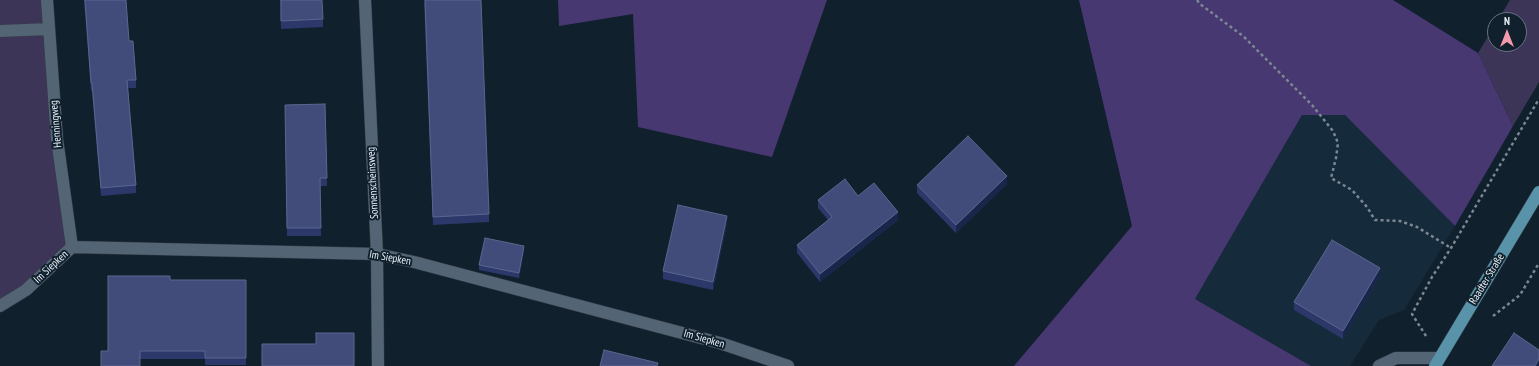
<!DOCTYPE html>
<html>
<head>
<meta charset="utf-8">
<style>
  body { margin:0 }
  #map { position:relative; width:1539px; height:366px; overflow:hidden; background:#11202d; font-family:"PT Sans Narrow",sans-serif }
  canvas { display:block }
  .north { position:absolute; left:1487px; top:12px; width:40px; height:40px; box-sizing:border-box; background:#11202d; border:1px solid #677480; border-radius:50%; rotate:0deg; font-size:11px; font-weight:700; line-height:16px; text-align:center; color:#e9f3fc }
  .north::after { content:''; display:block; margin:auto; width:14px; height:18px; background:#f39aac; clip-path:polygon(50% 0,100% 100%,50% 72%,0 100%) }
</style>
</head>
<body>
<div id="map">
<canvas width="1539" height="366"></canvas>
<div class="north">N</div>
</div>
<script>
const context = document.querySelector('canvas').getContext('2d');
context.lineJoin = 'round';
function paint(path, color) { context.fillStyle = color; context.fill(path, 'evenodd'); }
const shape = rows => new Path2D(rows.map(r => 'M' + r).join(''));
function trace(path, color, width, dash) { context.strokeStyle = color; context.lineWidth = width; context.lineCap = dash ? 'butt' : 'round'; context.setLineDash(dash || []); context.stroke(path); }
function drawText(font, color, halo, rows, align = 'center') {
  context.font = font + ' "PT Sans Narrow",sans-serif'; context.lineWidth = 4; context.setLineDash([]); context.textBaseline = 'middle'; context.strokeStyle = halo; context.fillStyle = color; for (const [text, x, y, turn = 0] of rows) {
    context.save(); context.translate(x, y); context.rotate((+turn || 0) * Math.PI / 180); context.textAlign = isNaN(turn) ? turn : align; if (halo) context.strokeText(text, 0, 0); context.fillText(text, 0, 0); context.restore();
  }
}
const built = shape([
  [1302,115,1345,115,1455,226,1404,310,1379,320,1350,366,1311,366,1195,299]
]);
const green = shape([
  [0,0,47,0,49,29,0,32],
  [1510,0,1539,0,1539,82,1513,126,1478,53,1495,25,1495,44,1519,44,1519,20,1498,20],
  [0,33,43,33,54,139,68,246,25,287,0,302]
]);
const forest = shape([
  [558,0,827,0,772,157,638,127,633,14,559,26],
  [1079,0,1393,0,1478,53,1513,126,1455,226,1345,115,1302,115,1195,299,1311,366,1014,366,1132,226]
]);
const path = shape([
  [1197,0,1200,4,1243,36,1312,105,1333,131,1338,143,1336,158,1331,178,1352,190,1367,207,1375,220,1400,221,1417,227,1451,248],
  [1493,316,1520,295,1539,263],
  [1426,336,1412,314,1432,277,1451,248,1539,99]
]);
const minor = shape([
  [47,0,57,139,72,247],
  [365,0,377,254,378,366],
  [0,31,49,29],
  [0,306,26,290,72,247,377,254,414,262,720,343,788,366],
  [1379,366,1396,358,1439,358]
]);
const major = shape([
  [1435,366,1539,192]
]);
const wall = shape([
  [84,0,126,0,129,41,136,80,136,88,128,88,136,185,136,193,101,196,92,91,91,91],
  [280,0,323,19,323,27,281,29],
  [424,0,489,214,489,222,433,225],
  [325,104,327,186,320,186,321,236,287,236,285,105],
  [1007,184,956,233,917,193,917,185],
  [858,196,898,220,820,282,797,253,797,245,828,220,818,208,818,200],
  [727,224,713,290,663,279,663,271],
  [524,251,519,278,479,270,479,265],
  [1380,276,1343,339,1294,310,1294,302],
  [170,280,246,280,246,365,205,365,205,359,140,359,108,351]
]);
const shadedWall = shape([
  [1007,176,1007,184,956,233,956,225],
  [898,212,898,220,820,282,820,274],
  [727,216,727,224,713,290,713,282],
  [524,246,524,251,519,278,519,273],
  [1380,268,1380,276,1343,339,1343,331],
  [1539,359,1539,366,1535,366]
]);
const building = shape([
  [85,0,126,0,129,41,133,41,136,80,127,80,136,185,101,188,92,83,91,83,85,0],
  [281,0,322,0,323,19,281,21,281,0],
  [425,0,481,0,489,214,433,217,425,0],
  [325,104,327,178,320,178,321,228,287,228,285,105,325,104],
  [968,136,1007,176,956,225,917,185,968,136],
  [845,179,858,196,874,183,898,212,820,274,797,245,832,217,818,200,845,179],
  [678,205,727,216,713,282,663,271,678,205],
  [485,238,524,246,519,273,479,265,485,238],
  [1332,240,1380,268,1343,331,1294,302,1332,240],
  [108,276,170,276,170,280,246,280,246,358,205,358,205,351,140,351,140,366,101,366,101,351,108,351,108,276],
  [316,333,354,333,354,366,262,366,262,344,316,344,316,333],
  [1514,333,1539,350,1539,359,1535,366,1492,366,1514,333],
  [604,350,658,363,657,366,600,366,604,350]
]);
const streetNames = [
  ["Henningweg",56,124,-95],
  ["Sonnenscheinsweg",373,183,-93],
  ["Im Siepken",390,258,10],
  ["Im Siepken",51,267,-43],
  ["Raadter Straße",1487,279,-59],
  ["Im Siepken",704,339,16]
];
paint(built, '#152a3b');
paint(green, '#3d3558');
paint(forest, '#483871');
trace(minor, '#343c47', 13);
trace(major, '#343c47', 13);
trace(path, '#7b8893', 2.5, [3, 3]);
trace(minor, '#536474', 12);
trace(major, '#5893aa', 12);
paint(wall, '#2c386a');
paint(shadedWall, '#19264b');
paint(building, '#414c7a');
trace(building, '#5b668e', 1);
drawText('11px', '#e9f3fc', '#11202d', streetNames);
</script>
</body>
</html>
